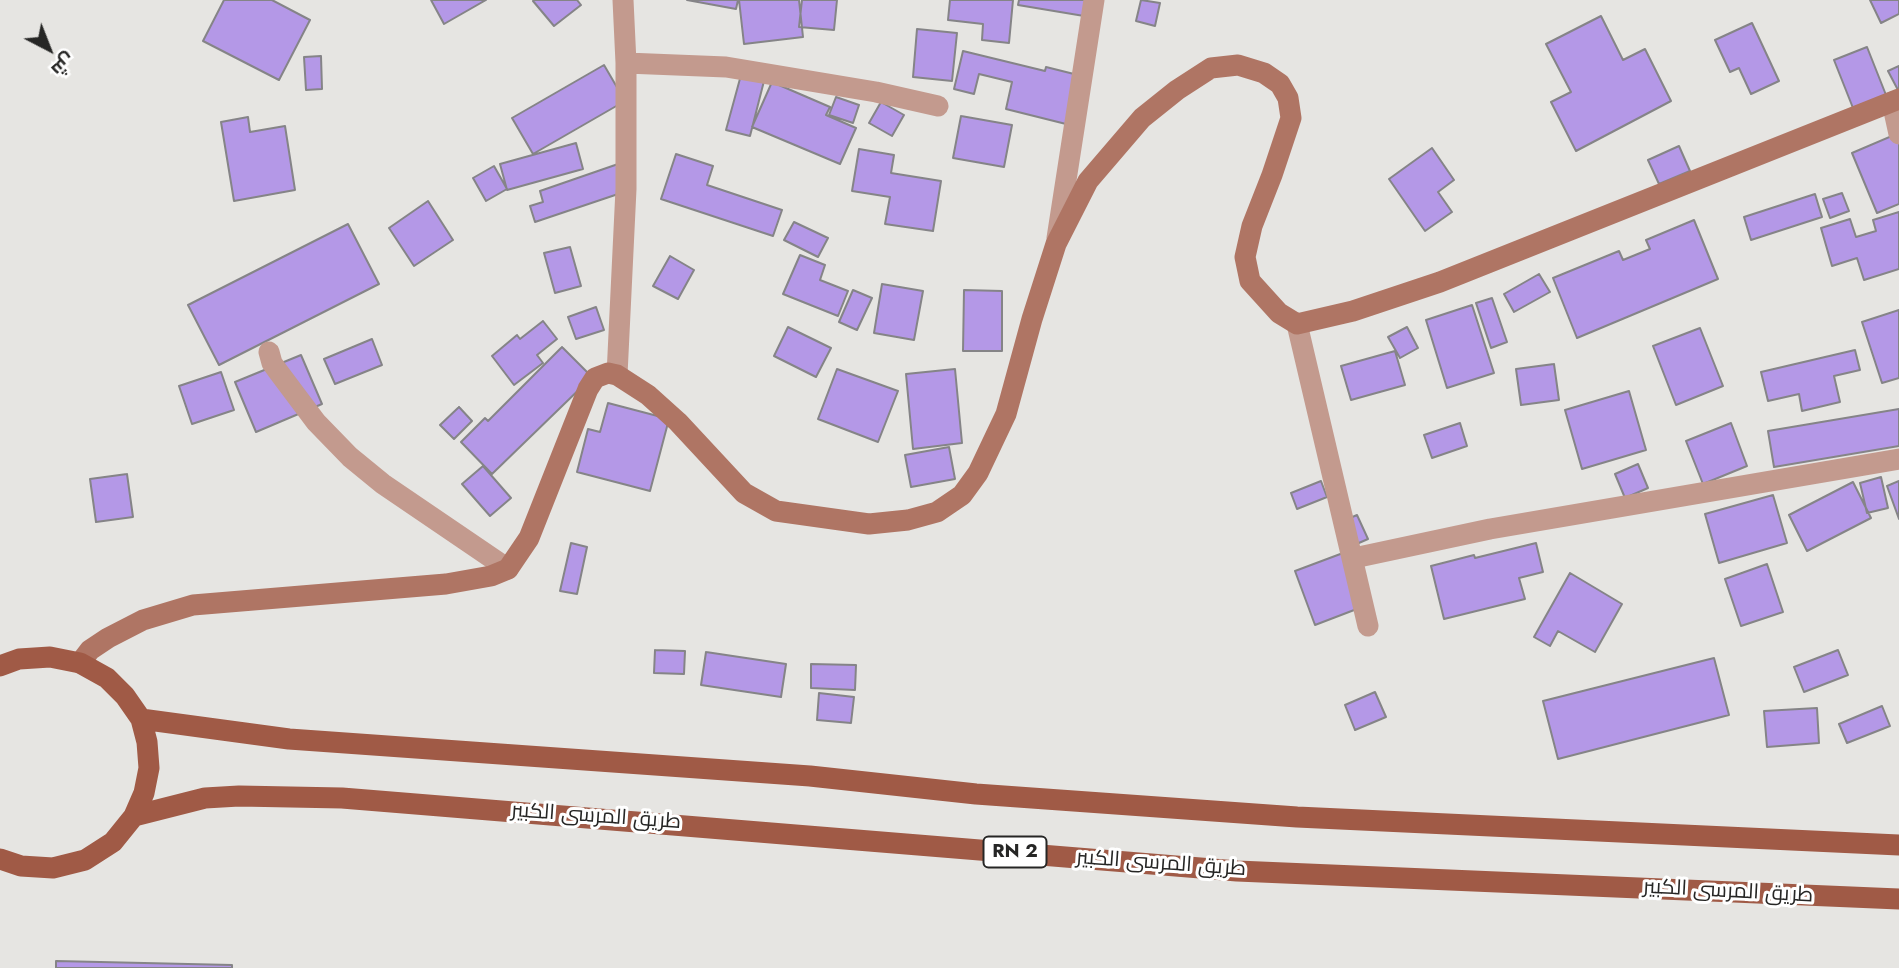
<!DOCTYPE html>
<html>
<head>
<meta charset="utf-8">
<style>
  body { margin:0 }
  #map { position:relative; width:1899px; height:968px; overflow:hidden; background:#e6e5e2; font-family:Jost,Cairo,sans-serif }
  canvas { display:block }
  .north { position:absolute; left:14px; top:14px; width:70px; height:70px; -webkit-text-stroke:5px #fff; paint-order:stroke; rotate:138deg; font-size:19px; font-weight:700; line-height:28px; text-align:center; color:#262625 }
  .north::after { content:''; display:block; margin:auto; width:24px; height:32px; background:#262625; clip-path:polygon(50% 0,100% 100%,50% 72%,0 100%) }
</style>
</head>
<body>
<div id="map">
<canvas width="1899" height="968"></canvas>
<div class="north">ش</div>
</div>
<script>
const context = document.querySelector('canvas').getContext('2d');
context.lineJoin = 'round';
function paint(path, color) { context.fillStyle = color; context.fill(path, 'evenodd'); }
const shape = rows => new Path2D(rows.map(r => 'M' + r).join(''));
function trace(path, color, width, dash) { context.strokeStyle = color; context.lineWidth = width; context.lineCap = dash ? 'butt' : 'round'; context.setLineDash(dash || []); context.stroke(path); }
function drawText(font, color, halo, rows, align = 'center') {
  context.font = font + ' Jost,Cairo,sans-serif'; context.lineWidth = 6; context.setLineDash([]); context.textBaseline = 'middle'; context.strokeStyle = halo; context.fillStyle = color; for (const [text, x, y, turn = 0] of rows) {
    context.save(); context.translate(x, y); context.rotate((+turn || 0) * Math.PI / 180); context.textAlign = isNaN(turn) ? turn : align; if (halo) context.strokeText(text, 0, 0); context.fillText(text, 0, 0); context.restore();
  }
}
const building = shape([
  [224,0,272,0,310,20,279,80,203,41,224,0],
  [431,0,486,0,444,24,431,0],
  [535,0,577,0,581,5,554,26,533,1,535,0],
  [687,0,738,0,736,9,687,0],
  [739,0,799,0,803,37,744,44,739,0],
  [802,0,837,0,834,30,799,27,802,0],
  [950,0,1013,0,1009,43,982,40,983,24,948,20,950,0],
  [1019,0,1087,0,1084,16,1018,5,1019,0],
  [1141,0,1160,3,1155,26,1136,21,1141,0],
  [1870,0,1899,0,1899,14,1881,23,1870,0],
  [1601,16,1623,60,1645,49,1671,101,1576,151,1551,102,1571,92,1546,44,1601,16],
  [1752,23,1779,81,1751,94,1739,68,1730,72,1715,40,1752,23],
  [917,29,957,33,952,81,913,77,917,29],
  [1867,47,1886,95,1853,108,1834,60,1867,47],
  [963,51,1045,71,1046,67,1078,75,1066,124,1006,109,1012,82,979,74,974,94,954,89,963,51],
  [321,56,322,89,306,90,304,57,321,56],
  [604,65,625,101,533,154,512,118,604,65],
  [1899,66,1899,92,1888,71,1899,66],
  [741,75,764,81,750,136,726,130,741,75],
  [772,82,830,107,826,115,856,128,840,164,752,127,772,82],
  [836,97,859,105,853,123,829,115,836,97],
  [881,102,904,115,892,136,869,123,881,102],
  [961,116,1012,125,1004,167,953,158,961,116],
  [248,117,250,132,285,126,295,190,234,201,221,122,248,117],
  [1899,133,1899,204,1877,213,1852,153,1899,133],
  [576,143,583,169,507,190,500,164,576,143],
  [1679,146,1690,171,1659,184,1648,160,1679,146],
  [1432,148,1454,180,1438,192,1452,212,1425,231,1389,179,1432,148],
  [859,149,894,155,891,173,941,181,933,231,885,224,890,197,852,191,859,149],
  [676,154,713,166,707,185,782,210,773,236,661,199,676,154],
  [621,163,630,190,535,222,530,206,543,202,540,191,621,163],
  [494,166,507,189,486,201,473,178,494,166],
  [1842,193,1849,211,1830,218,1823,199,1842,193],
  [1815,194,1822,217,1751,240,1744,217,1815,194],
  [428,201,453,240,414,266,389,228,428,201],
  [1899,212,1899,269,1864,280,1857,258,1832,266,1821,228,1850,219,1856,237,1876,231,1873,220,1899,212],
  [1694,220,1718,279,1577,338,1553,278,1619,251,1623,260,1650,249,1646,240,1694,220],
  [794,222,828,238,818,257,784,240,794,222],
  [348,224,379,284,219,365,188,305,348,224],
  [570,247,581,286,555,293,544,253,570,247],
  [800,255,825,265,820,280,848,291,838,316,783,294,800,255],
  [670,256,694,270,678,299,653,286,670,256],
  [1539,274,1550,292,1514,312,1504,294,1539,274],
  [882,284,923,291,914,340,874,333,882,284],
  [853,290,872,298,857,330,839,322,853,290],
  [964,290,1002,291,1002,351,963,351,964,290],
  [1492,298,1507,342,1491,348,1476,303,1492,298],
  [1472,305,1494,373,1447,388,1426,320,1472,305],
  [596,307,604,330,576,339,568,317,596,307],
  [1899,310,1899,378,1882,383,1862,322,1899,310],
  [543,321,557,339,537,355,543,363,514,385,492,356,517,335,520,339,543,321],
  [788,327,831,348,816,377,774,356,788,327],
  [1407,327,1418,348,1400,358,1388,337,1407,327],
  [1700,328,1723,386,1676,405,1653,346,1700,328],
  [372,339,382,365,335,384,324,359,372,339],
  [562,347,592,377,492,474,461,442,485,418,488,421,562,347],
  [1855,350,1860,370,1834,376,1840,402,1802,411,1799,394,1768,401,1761,372,1855,350],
  [1395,351,1405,385,1351,400,1341,366,1395,351],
  [301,355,322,404,256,432,235,382,301,355],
  [1554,364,1559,400,1521,405,1516,369,1554,364],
  [837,369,898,391,878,442,818,419,837,369],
  [955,369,962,443,913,449,906,374,955,369],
  [221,372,234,410,192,424,179,386,221,372],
  [1629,391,1646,450,1582,469,1565,410,1629,391],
  [608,403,669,419,650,491,577,472,588,429,600,432,608,403],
  [459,407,472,421,454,439,440,425,459,407],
  [1899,409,1899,446,1774,467,1768,431,1899,409],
  [1460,423,1467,446,1432,458,1424,435,1460,423],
  [1731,423,1747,466,1703,484,1686,441,1731,423],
  [949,447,955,479,911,487,905,455,949,447],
  [1638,464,1648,488,1625,498,1615,474,1638,464],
  [483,466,511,498,490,516,462,484,483,466],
  [127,474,133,517,96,522,90,479,127,474],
  [1881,477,1888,508,1867,513,1860,483,1881,477],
  [1321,481,1327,497,1297,509,1291,493,1321,481],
  [1899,481,1899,519,1887,486,1899,481],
  [1853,482,1871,518,1807,551,1789,515,1853,482],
  [1773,495,1787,543,1719,563,1705,514,1773,495],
  [1357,515,1368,539,1352,546,1341,522,1357,515],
  [571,543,587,547,577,594,560,591,571,543],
  [1536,543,1543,572,1519,578,1525,599,1444,619,1431,566,1474,555,1475,558,1536,543],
  [1343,553,1362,607,1315,625,1295,571,1343,553],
  [1767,564,1783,612,1741,626,1725,579,1767,564],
  [1570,573,1622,604,1595,652,1558,631,1550,646,1534,637,1570,573],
  [655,650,685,651,684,674,654,673,655,650],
  [1838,650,1848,675,1804,692,1794,667,1838,650],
  [706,652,786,664,781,697,701,685,706,652],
  [1714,658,1729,715,1558,759,1543,701,1714,658],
  [811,664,856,665,855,690,811,688,811,664],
  [1375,692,1386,717,1355,730,1345,705,1375,692],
  [819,693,854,697,851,723,817,720,819,693],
  [1882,706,1890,726,1847,743,1839,724,1882,706],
  [1817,708,1819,743,1767,747,1764,711,1817,708],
  [56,961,232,965,232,968,56,968,56,961]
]);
const street = shape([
  [626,63,726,67,876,92,938,106],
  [1892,102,1899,134],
  [1057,238,1094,0],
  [1297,324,1368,626],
  [269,352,272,363,277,370,316,422,350,457,383,484,508,569],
  [617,375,626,189,626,63,623,0],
  [1354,558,1490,529,1899,459]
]);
const secondary = shape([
  [80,663,90,650,108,638,143,620,193,605,446,584,491,576,508,569,529,538,588,389,595,378,608,373,617,375,648,395,678,422,744,493,776,511,869,524,908,520,937,512,962,495,978,473,1006,414,1032,319,1056,244,1088,181,1142,118,1177,90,1211,68,1238,65,1264,73,1280,84,1288,98,1291,118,1272,175,1252,226,1245,257,1250,281,1279,313,1297,324,1353,311,1440,282,1899,99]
]);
const primary = shape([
  [0,666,19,659,50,657,80,663,107,678,125,696,141,719,147,742,149,768,144,793,134,816,113,842,85,860,53,868,21,866,0,859],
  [141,719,289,739,810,776,976,794,1297,817,1899,845],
  [134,816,205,798,239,796,342,798,1237,871,1899,899]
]);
const shields = [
  [1015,852,63]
];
const shieldNames = [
  ["RN 2",1015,852]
];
const streetNames = [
  ["طريق المرسى الكبير",596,817,4],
  ["طريق المرسى الكبير",1161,864,4],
  ["طريق المرسى الكبير",1728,892,3]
];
paint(building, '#b498e7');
trace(building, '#858487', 2);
trace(street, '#c39a8e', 21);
trace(secondary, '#af7564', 21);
trace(primary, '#a05a46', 21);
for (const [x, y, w] of shields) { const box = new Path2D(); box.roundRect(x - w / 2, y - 15.5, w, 31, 5); context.fillStyle = '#fff'; context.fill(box); trace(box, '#262625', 2); }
drawText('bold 19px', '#262625', null, shieldNames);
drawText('21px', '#262625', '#fff', streetNames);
</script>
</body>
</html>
